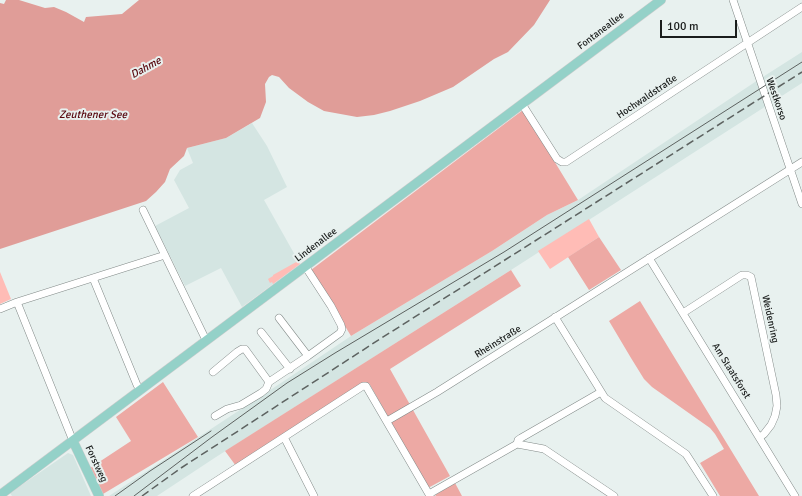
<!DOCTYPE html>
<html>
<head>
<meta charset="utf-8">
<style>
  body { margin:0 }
  #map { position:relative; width:802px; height:496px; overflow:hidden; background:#e8f1ef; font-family:Signika,sans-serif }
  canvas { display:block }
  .scale { position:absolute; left:660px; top:20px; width:77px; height:18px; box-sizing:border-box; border:2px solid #1a1d1c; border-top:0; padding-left:5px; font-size:12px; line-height:14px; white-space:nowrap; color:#1a1d1c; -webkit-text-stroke:3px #e8f1ef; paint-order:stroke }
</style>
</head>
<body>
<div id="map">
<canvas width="802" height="496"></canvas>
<div class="scale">100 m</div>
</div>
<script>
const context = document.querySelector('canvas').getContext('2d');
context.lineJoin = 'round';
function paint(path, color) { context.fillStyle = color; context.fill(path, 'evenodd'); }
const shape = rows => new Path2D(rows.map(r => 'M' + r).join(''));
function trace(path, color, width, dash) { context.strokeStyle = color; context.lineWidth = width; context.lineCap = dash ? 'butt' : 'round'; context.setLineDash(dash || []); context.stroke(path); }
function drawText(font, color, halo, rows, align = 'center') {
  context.font = font + ' Signika,sans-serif'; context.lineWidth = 4; context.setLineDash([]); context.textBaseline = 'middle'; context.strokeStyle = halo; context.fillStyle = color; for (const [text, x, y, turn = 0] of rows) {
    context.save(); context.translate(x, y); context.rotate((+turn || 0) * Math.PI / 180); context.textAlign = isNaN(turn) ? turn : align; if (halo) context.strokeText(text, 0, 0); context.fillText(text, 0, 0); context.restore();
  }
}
const built = shape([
  [802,52,802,83,511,270,216,457,157,496,109,496,287,379,351,336,492,251,547,215,578,200,758,80],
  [252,123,267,146,287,187,264,200,300,264,242,307,221,268,185,286,155,226,189,208,174,180,180,170,193,163,187,148,226,138],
  [68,453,73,455,91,496,12,496,10,493]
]);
const green = shape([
  [589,219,599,237,550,269,538,251],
  [298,261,300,264,273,284,272,282,270,283,268,279,273,276,273,275],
  [0,272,11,299,0,304]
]);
const forest = shape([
  [523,110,578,200,547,215,492,251,351,336,311,270],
  [599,237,621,270,589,290,568,257],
  [511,270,521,286,390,369,450,476,428,488,369,383,362,383,236,466,225,451],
  [640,301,759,496,720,496,700,463,724,449,715,434,710,428,652,387,644,379,631,358,609,321],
  [163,382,198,437,103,494,90,468,131,441,116,417],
  [455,483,462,496,436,496,435,495]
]);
const water = shape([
  [6,0,19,0,45,8,54,7,66,12,84,22,86,17,122,14,139,0,550,0,534,25,508,52,494,59,453,87,420,101,390,111,374,115,357,117,324,111,308,102,289,88,279,77,272,75,269,77,265,84,266,102,260,118,226,138,187,148,184,156,170,169,165,182,156,192,146,201,0,249,0,3,4,4]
]);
const minor = shape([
  [733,0,802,204],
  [522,104,557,159,562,162,566,162,802,7],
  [143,210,204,336,207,340],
  [649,258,795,496],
  [93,278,137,385,141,390],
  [17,302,73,441],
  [0,309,17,302,165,255],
  [683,313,742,275,747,275,751,277,776,395,777,406,775,416,771,425,764,434,760,437],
  [555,317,605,398,686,454,713,496],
  [279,318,308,356],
  [261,332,290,369],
  [213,372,237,352,242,349,245,349,269,382],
  [215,416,227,409,241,405,261,393,266,389,269,382,308,356,340,333,342,329,341,325,331,306,305,266],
  [387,421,437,392,802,162],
  [284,437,314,496],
  [517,444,518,440,521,438,601,392],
  [429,494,517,444,544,449,614,496],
  [193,496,363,386,366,386,430,496]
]);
const major = shape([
  [73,441,99,496],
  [0,495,661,0]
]);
const tram = shape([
  [115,496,150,471,211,431],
  [134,496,212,437,287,383,335,353,504,252,802,62]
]);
const rail = shape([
  [142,496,181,468,380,339,802,72]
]);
const streetNames = [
  ["Fontaneallee",601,31,-37],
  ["Hochwaldstraße",647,97,-34],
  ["Westkorso",776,99,71],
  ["Lindenallee",316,245,-37],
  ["Weidenring",770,319,78],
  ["Rheinstraße",498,342,-32],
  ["Am Staatsforst",731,371,58],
  ["Forstweg",96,464,65]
];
const waterNames = [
  ["Dahme",146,68,-29],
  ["Zeuthener See",93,115]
];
paint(built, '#d4e5e2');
paint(green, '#ffbcb6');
paint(forest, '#eda9a4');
paint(water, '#e09d98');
trace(minor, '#828a88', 8);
trace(major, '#cdcdcd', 10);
trace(minor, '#fff', 7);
trace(major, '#94d1c8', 9);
trace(tram, '#5d6260', 1);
trace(rail, '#5d6260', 1.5, [8, 4]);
drawText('10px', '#1a1d1c', '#e8f1ef', streetNames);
drawText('italic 11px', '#590910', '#e8f1ef', waterNames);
</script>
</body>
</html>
